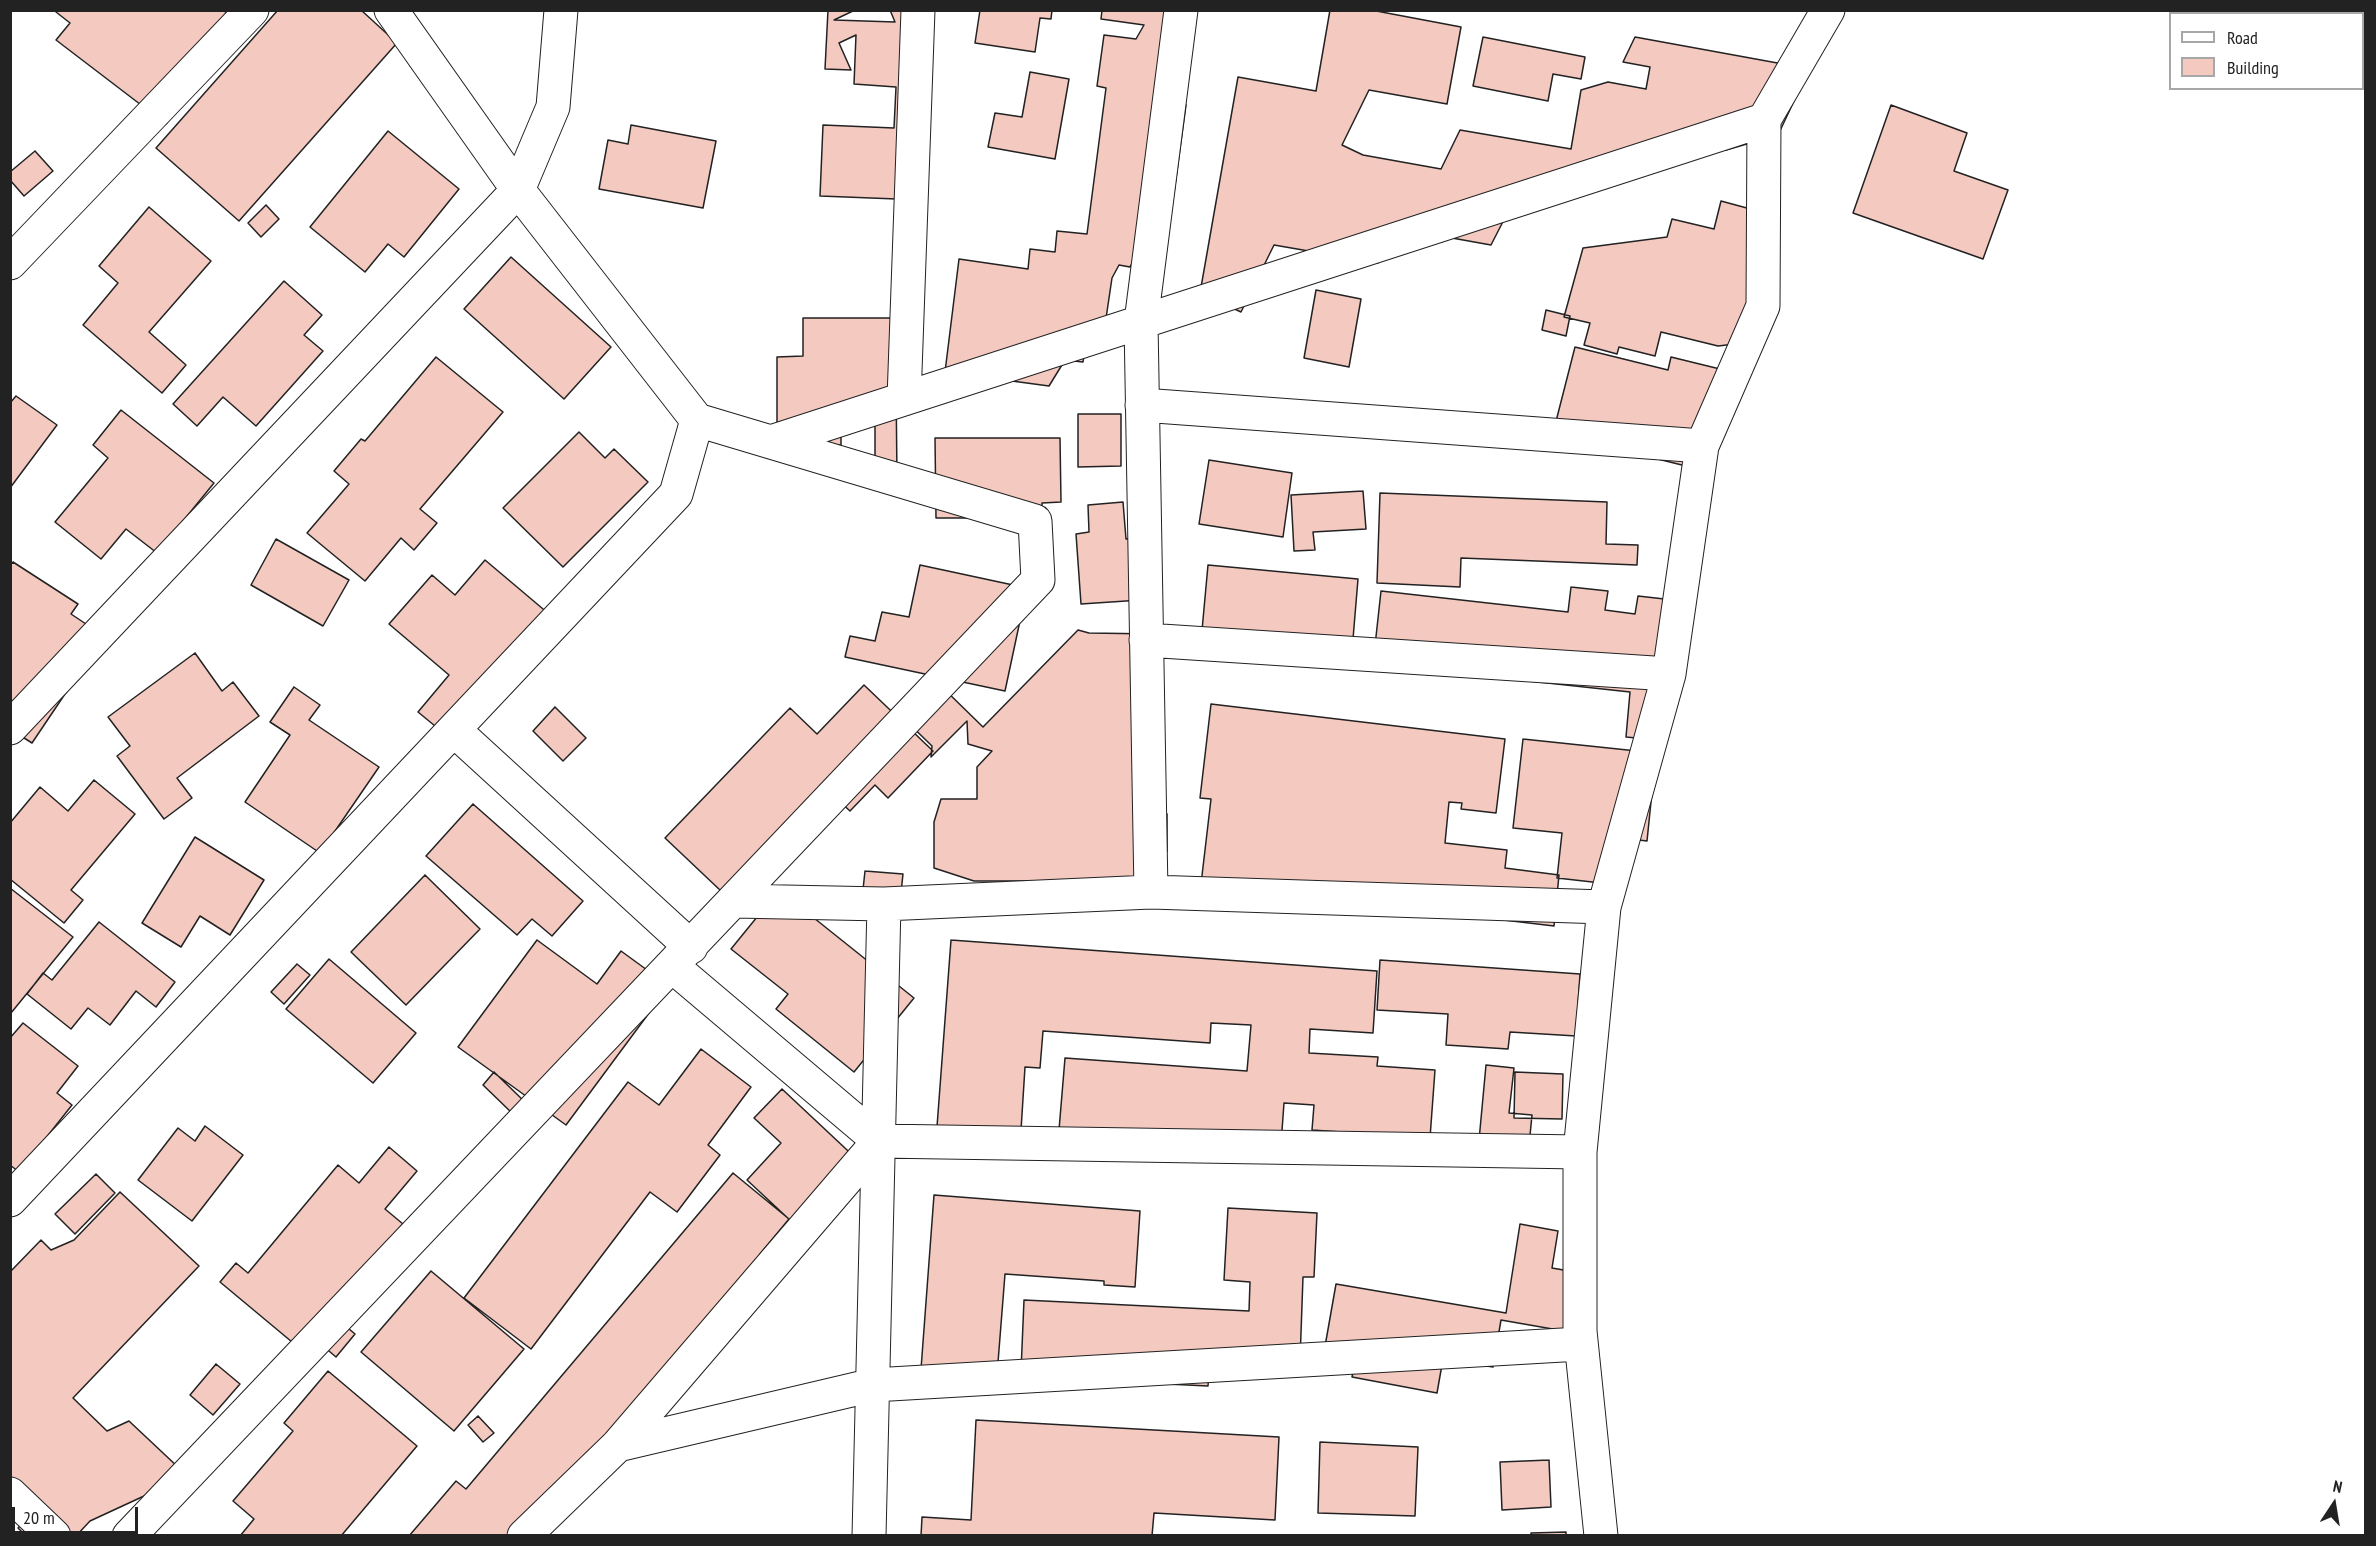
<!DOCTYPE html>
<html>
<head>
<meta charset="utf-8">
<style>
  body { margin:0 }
  #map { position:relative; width:2376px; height:1546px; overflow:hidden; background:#fff; font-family:"PT Sans Narrow",sans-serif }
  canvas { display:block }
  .frame { position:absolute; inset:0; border:12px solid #222; pointer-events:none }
  .legend { position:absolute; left:2169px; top:12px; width:195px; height:78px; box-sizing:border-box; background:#fff; border:2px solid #a7a7a7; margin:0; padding:8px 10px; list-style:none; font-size:18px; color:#222 }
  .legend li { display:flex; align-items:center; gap:12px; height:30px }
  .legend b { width:30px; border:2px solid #a7a7a7 }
  .north { position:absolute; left:2304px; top:1474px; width:60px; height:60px; -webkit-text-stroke:4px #fff; paint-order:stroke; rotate:12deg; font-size:16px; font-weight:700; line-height:24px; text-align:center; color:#222 }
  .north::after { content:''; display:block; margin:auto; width:21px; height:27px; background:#222; clip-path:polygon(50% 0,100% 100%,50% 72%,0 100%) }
  .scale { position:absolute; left:12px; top:1507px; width:126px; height:27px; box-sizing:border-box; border:3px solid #222; border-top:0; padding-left:8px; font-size:18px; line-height:21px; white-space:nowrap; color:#222; -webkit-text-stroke:4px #fff; paint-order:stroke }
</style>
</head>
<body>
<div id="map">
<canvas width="2376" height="1546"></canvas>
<div class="frame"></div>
<ul class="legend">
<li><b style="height:8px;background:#fff"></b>Road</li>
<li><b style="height:16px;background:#f3c9c0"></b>Building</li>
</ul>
<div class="north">N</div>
<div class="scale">20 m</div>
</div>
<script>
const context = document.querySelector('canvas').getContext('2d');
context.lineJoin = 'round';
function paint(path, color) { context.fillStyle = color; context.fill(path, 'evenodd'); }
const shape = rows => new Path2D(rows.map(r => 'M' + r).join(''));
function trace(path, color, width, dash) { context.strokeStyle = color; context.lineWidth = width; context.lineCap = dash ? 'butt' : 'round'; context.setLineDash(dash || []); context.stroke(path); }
const building = shape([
  [57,10,223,10,241,25,166,124,56,40,70,23,56,12,57,10],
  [278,10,361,10,397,43,239,221,156,148,278,10],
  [828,10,855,10,834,20,895,22,890,10,917,10,922,200,820,196,823,125,894,128,896,87,854,84,856,35,839,43,851,70,825,69,828,10],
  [980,10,1052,10,1051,19,1040,18,1035,52,975,43,980,10],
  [1102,10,1189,10,1177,100,1186,105,1174,193,1130,267,1119,265,1112,278,1105,325,1089,322,1083,362,1065,360,1049,386,945,372,959,259,1028,269,1030,249,1055,252,1057,231,1087,234,1106,88,1097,86,1104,35,1136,39,1144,25,1101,19,1102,10],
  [1330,10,1371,10,1461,27,1447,104,1369,90,1342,145,1363,155,1441,169,1460,130,1571,149,1581,90,1608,82,1646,89,1650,67,1623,62,1635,37,1783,64,1777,96,1795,99,1778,135,1726,150,1699,137,1512,204,1491,245,1396,228,1378,263,1274,245,1241,312,1200,293,1238,77,1316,91,1330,10],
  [1483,37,1585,57,1581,79,1553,74,1548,101,1473,86,1483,37],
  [1030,72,1069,79,1055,159,988,147,995,113,1022,117,1030,72],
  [1891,105,1967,133,1954,171,2008,190,1983,259,1853,213,1891,105],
  [631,125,716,141,703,208,599,189,608,140,628,144,631,125],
  [388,131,459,189,404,257,388,244,365,272,310,227,388,131],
  [35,151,53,171,24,196,10,180,10,172,35,151],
  [1721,201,1769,214,1761,341,1718,346,1661,332,1655,356,1619,347,1617,354,1584,345,1590,323,1564,317,1583,248,1667,237,1672,219,1714,229,1721,201],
  [266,205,279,219,261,237,248,223,266,205],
  [149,207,211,261,149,332,186,365,162,393,83,325,118,283,99,266,149,207],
  [511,257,611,347,564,399,464,309,511,257],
  [284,281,322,315,304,335,323,351,256,426,223,397,197,426,173,404,284,281],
  [1316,290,1361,299,1349,367,1304,358,1316,290],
  [1546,310,1570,316,1566,336,1542,330,1546,310],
  [803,318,918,318,896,383,897,478,875,478,875,426,841,426,841,445,777,445,777,357,803,356,803,318],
  [1575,347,1668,370,1671,357,1724,370,1698,469,1553,433,1575,347],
  [436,357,503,412,420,509,437,523,414,550,401,538,365,581,307,533,349,484,334,471,361,439,365,441,436,357],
  [16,396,57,425,10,488,10,403,16,396],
  [121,410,214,483,157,553,126,529,101,559,55,522,108,458,93,445,121,410],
  [1078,414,1121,414,1121,466,1078,467,1078,414],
  [579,432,605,458,614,449,648,482,563,567,503,508,579,432],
  [935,438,1060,438,1061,502,1042,503,1042,518,936,518,935,438],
  [1209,460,1292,473,1283,537,1199,524,1209,460],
  [1363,491,1366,529,1313,532,1315,550,1294,551,1291,495,1363,491],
  [1380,493,1607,502,1606,544,1638,545,1637,565,1461,558,1460,587,1377,583,1380,493],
  [1123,502,1126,539,1152,536,1156,599,1081,604,1076,534,1089,532,1088,505,1123,502],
  [276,539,349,580,323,626,251,585,276,539],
  [485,560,549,614,446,735,418,712,449,675,389,624,432,575,455,595,485,560],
  [13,562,78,604,71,614,104,636,32,743,10,729,10,565,13,562],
  [920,565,1027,588,1005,691,845,657,850,636,875,641,882,612,909,617,920,565],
  [1208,565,1358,579,1352,651,1200,652,1208,565],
  [1571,587,1608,591,1605,610,1635,614,1638,596,1682,601,1666,741,1626,737,1630,692,1373,664,1381,591,1568,612,1571,587],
  [1078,630,1089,633,1154,634,1154,802,1167,814,1167,851,1139,897,1054,881,974,881,934,868,934,822,941,799,977,799,977,767,992,751,968,744,967,721,931,757,932,746,896,711,940,685,983,727,1078,630],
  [195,653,222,691,233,682,259,716,177,778,192,798,164,819,117,756,130,746,108,717,195,653],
  [864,685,933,751,888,798,875,785,850,811,839,801,721,891,665,838,790,708,817,734,864,685],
  [294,687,320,705,309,720,379,767,320,853,245,802,290,735,270,722,294,687],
  [1211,704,1505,739,1496,813,1461,809,1462,803,1449,802,1445,843,1507,850,1505,868,1559,875,1554,926,1201,884,1211,799,1200,798,1211,704],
  [555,707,586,738,563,761,533,731,555,707],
  [1523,739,1656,753,1647,841,1615,837,1610,884,1557,878,1562,833,1513,828,1523,739],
  [94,780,135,814,71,890,83,900,64,923,10,879,10,823,40,787,68,811,94,780],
  [473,804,583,901,552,936,532,919,517,935,426,856,473,804],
  [195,837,264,880,230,935,200,916,181,947,142,923,195,837],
  [865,871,903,874,898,921,860,917,865,871],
  [425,875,480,929,406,1005,351,952,425,875],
  [10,888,73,937,11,1013,10,1013,10,888],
  [779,890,914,998,854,1072,776,1009,788,994,731,949,779,890],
  [99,922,175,982,156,1007,136,991,110,1025,88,1008,71,1029,27,994,43,973,52,980,99,922],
  [537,940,597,984,621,951,669,986,566,1125,458,1047,537,940],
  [951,940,1377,971,1373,1033,1310,1029,1309,1053,1378,1057,1377,1066,1435,1070,1430,1138,1312,1130,1314,1105,1284,1103,1280,1158,1058,1142,1065,1058,1247,1071,1251,1025,1211,1023,1210,1043,1043,1031,1040,1068,1025,1067,1020,1146,936,1140,951,940],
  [329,959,416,1033,373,1083,286,1009,329,959],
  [1380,960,1580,974,1576,1036,1510,1032,1508,1049,1446,1045,1448,1014,1377,1010,1380,960],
  [297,964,310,975,284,1004,271,992,297,964],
  [23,1023,78,1066,57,1093,72,1105,19,1172,10,1165,10,1038,23,1023],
  [701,1049,751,1087,708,1145,720,1155,677,1212,650,1192,531,1349,464,1298,628,1082,659,1105,701,1049],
  [1486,1065,1514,1068,1509,1113,1532,1115,1528,1156,1478,1151,1486,1065],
  [494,1072,525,1102,513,1114,483,1085,494,1072],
  [1515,1072,1563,1074,1562,1119,1514,1118,1515,1072],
  [782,1089,862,1164,792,1222,747,1180,781,1143,754,1118,782,1089],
  [205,1126,243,1155,192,1221,138,1180,178,1128,195,1141,205,1126],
  [389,1147,417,1171,385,1209,403,1224,329,1312,355,1334,336,1357,309,1334,298,1347,220,1282,236,1263,248,1273,338,1165,359,1183,389,1147],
  [733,1173,789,1219,760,1254,776,1267,533,1536,409,1536,456,1481,466,1489,733,1173],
  [96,1174,115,1193,75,1234,55,1214,96,1174],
  [120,1192,199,1266,73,1398,107,1431,129,1421,179,1468,157,1490,90,1521,76,1536,26,1536,18,1528,34,1511,10,1489,10,1272,41,1240,51,1250,74,1240,120,1192],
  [934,1195,1140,1211,1135,1287,1104,1285,1104,1281,1005,1274,997,1375,921,1369,934,1195],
  [1228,1208,1317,1213,1314,1277,1303,1277,1300,1361,1210,1357,1208,1386,1104,1381,1021,1371,1024,1300,1249,1311,1250,1282,1224,1280,1228,1208],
  [1520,1224,1558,1231,1552,1268,1575,1272,1564,1331,1501,1320,1493,1367,1443,1359,1437,1393,1352,1377,1356,1357,1324,1352,1336,1284,1506,1313,1520,1224],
  [431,1271,524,1349,454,1431,361,1352,431,1271],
  [216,1364,240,1384,213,1415,190,1395,216,1364],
  [328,1371,417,1446,341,1536,240,1536,254,1519,233,1501,293,1431,284,1423,328,1371],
  [478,1416,494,1433,483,1442,468,1425,478,1416],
  [976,1420,1279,1437,1275,1520,1154,1513,1152,1536,921,1536,922,1517,971,1520,976,1420],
  [1320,1442,1418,1447,1415,1516,1318,1513,1320,1442],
  [1549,1460,1551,1507,1502,1510,1500,1462,1549,1460],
  [1566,1532,1566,1536,1531,1536,1531,1533,1566,1532]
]);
const minor = shape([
  [10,263,252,10],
  [904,399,918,10],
  [1142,405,1702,446],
  [771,442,1764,120],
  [1146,640,1669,674],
  [10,728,518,190,553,107,561,10],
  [454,730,691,947],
  [1151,892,1141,322,1181,10],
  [735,901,884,904,1151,892,1604,907],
  [672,966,879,1141,1580,1152],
  [10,1200,676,494,697,420,518,190,391,10],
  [618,1445,873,1385,1580,1344],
  [10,1494,54,1536],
  [129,1536,1038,580,1035,521,697,420],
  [524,1536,618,1445,879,1141],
  [869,1536,884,904],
  [1601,1536,1580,1331,1580,1152,1604,907,1669,674,1702,446,1763,306,1764,120,1828,10]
]);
paint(building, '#f3c9c0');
trace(building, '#222', 1.5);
trace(minor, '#222', 35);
trace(minor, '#fff', 33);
</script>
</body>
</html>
